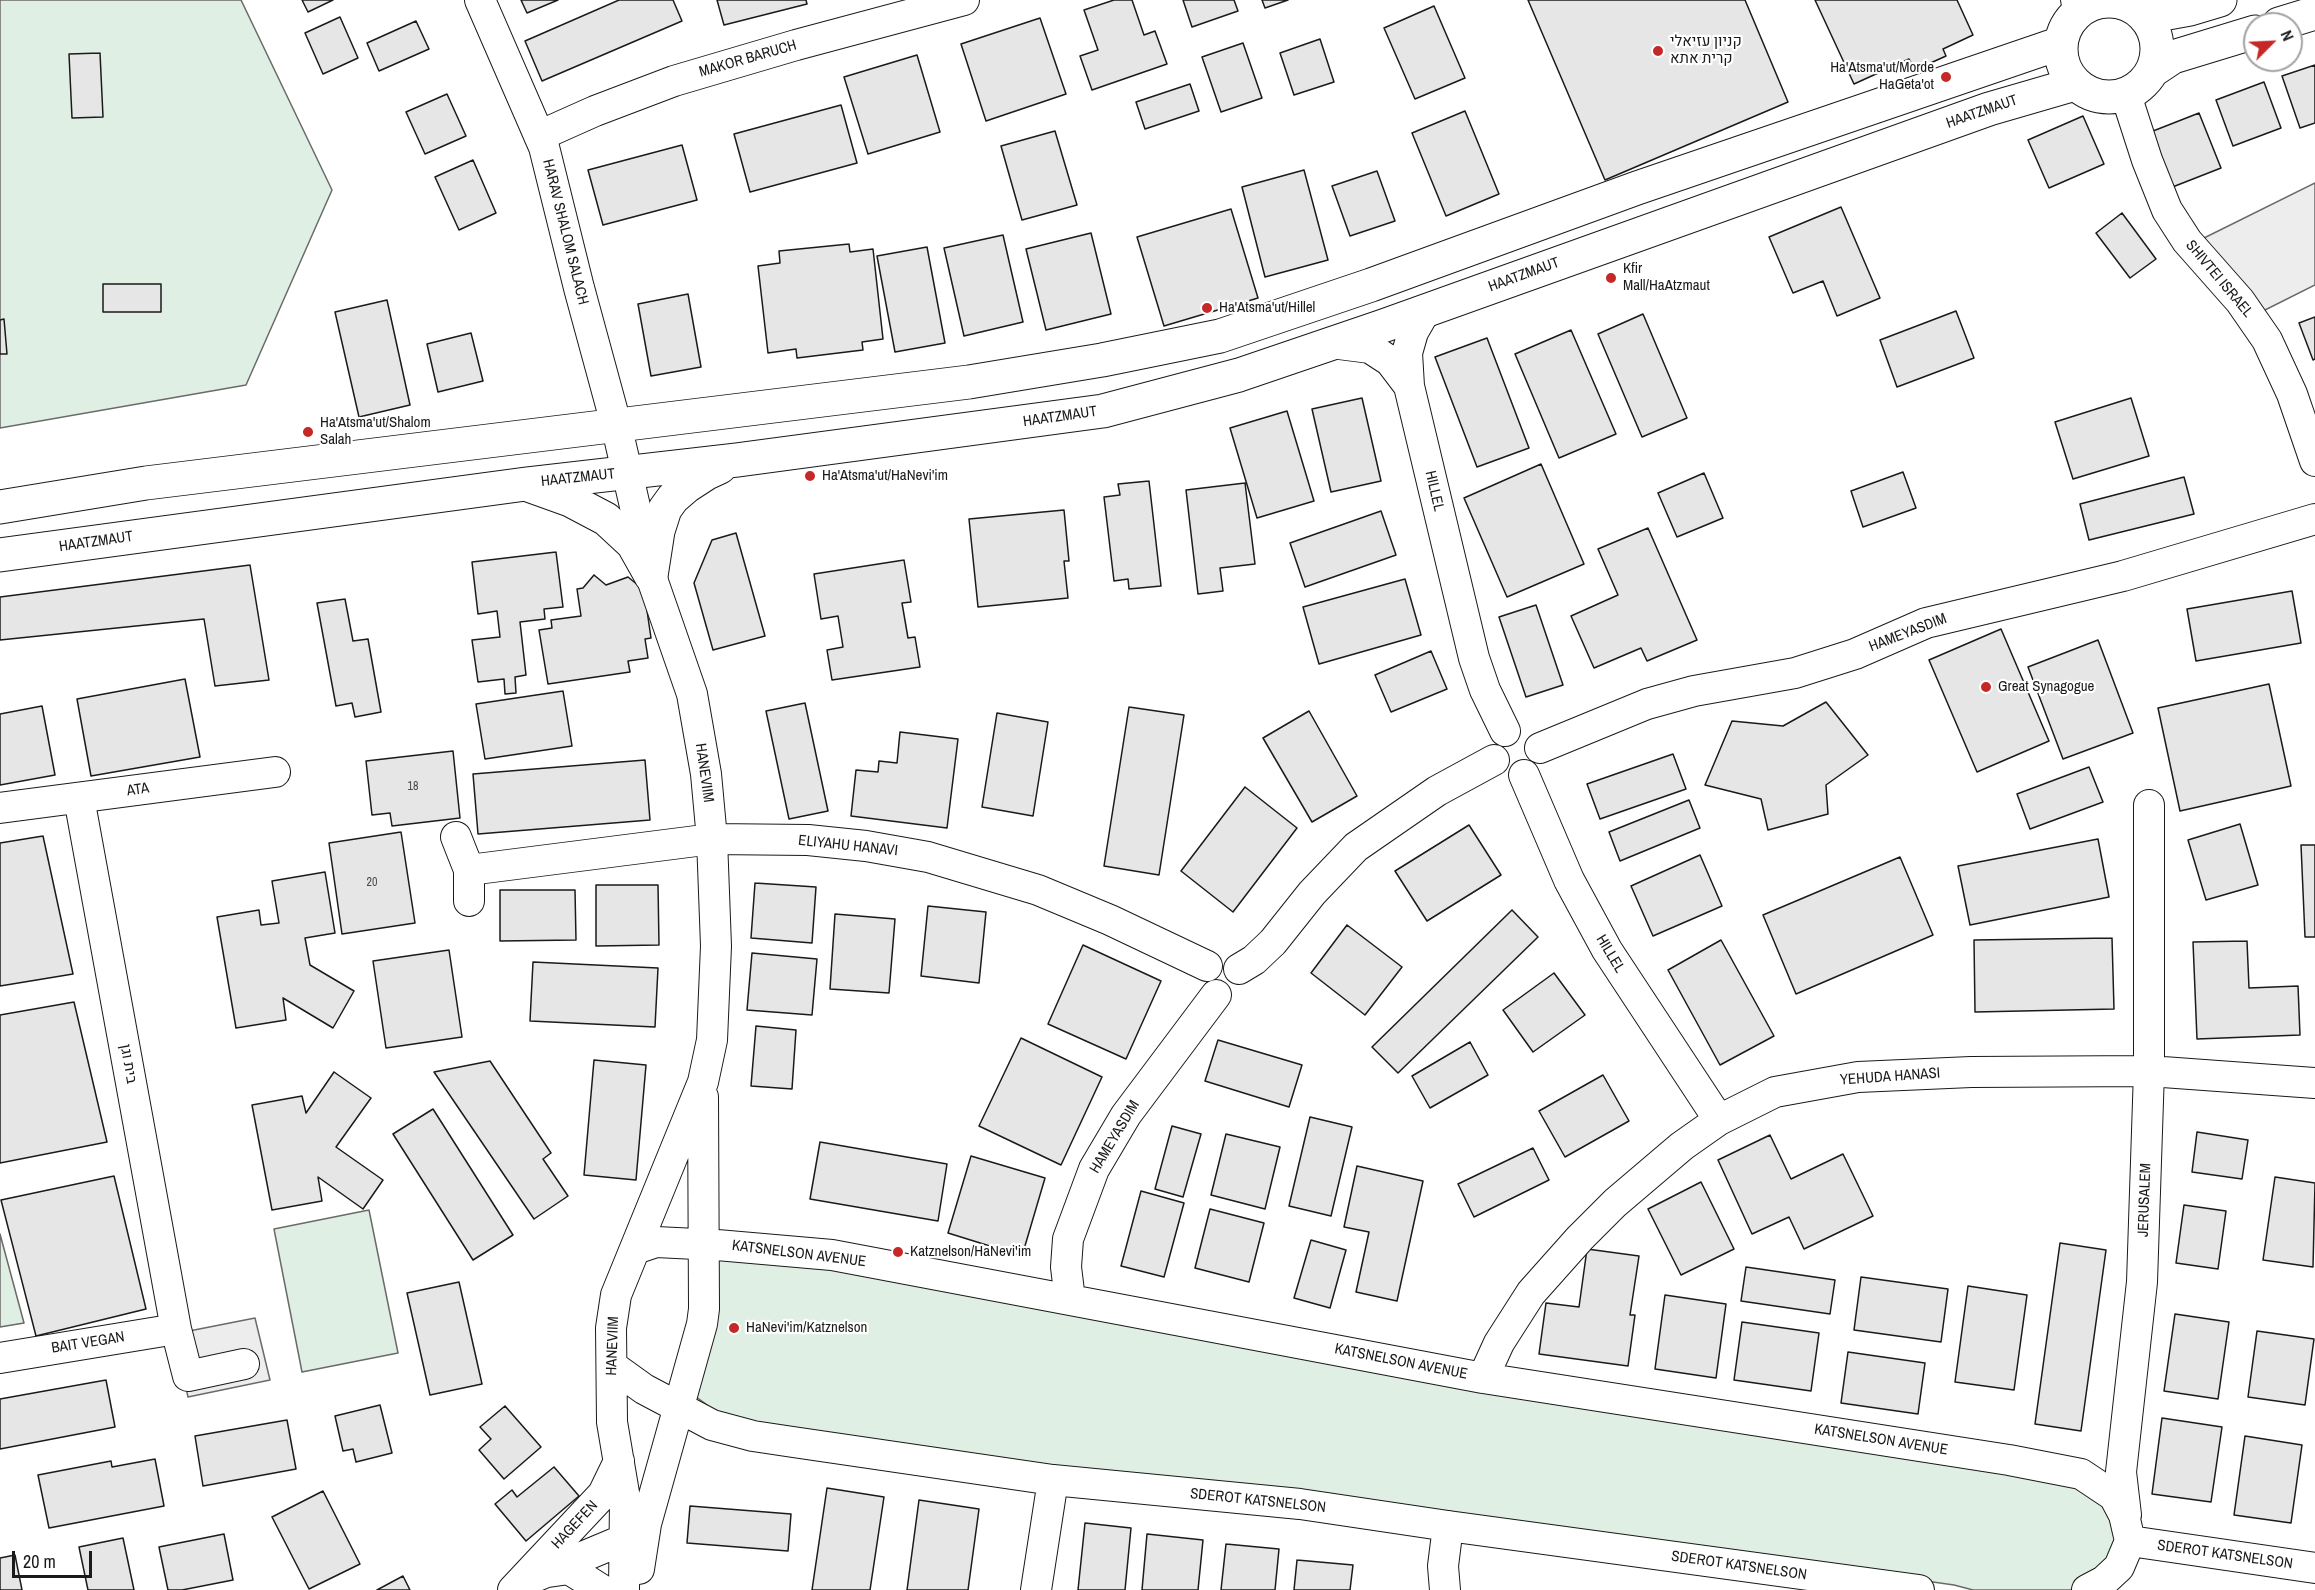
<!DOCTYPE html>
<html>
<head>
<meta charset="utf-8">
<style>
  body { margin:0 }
  #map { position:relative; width:2315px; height:1590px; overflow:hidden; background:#fff; font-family:"Archivo Narrow",sans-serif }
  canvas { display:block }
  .north { position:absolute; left:2243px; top:12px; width:60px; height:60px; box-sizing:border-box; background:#fff; border:2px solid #a3a3a3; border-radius:50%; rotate:66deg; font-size:16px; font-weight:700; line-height:24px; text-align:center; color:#1a1a1a }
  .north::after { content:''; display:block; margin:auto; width:21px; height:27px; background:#c62828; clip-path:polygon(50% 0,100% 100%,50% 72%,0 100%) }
  .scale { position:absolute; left:12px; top:1551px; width:80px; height:27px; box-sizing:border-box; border:3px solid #1a1a1a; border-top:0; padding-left:8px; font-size:18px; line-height:21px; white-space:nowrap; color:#1a1a1a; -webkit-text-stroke:4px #fff; paint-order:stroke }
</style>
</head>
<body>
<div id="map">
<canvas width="2315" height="1590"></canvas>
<div class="north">N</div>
<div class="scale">20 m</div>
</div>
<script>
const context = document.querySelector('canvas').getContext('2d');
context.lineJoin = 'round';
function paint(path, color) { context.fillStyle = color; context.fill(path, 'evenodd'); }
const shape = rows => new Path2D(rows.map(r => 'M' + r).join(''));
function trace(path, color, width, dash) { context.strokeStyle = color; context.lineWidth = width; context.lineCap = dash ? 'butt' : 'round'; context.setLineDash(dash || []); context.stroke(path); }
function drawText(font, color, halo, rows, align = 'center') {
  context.font = font + ' "Archivo Narrow",Heebo,sans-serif'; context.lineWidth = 4.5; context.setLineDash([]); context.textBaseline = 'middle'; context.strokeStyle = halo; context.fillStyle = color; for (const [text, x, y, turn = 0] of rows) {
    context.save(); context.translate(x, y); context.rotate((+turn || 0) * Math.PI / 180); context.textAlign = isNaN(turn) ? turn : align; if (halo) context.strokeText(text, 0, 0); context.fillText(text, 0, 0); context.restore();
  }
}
const green = shape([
  [0,0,241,0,332,190,246,385,0,428,0,0],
  [369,1210,398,1353,302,1372,274,1229,369,1210],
  [0,1234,24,1323,0,1327,0,1234],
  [784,1259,2097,1487,2127,1541,2081,1590,1973,1590,1954,1585,1863,1572,1141,1480,726,1419,695,1396,713,1260,784,1259]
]);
const parking = shape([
  [2315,183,2315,285,2263,311,2200,240,2315,183],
  [255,1318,270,1380,188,1397,174,1334,255,1318]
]);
const building = shape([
  [302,0,333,0,308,12,302,0],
  [521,0,558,0,527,13,521,0],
  [619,0,673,0,682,21,542,81,525,41,619,0],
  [717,0,806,0,807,4,724,25,717,0],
  [1114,0,1132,0,1144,35,1155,31,1167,64,1092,90,1080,56,1098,50,1084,10,1114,0],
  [1183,0,1234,0,1238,11,1192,27,1183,0],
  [1262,0,1288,0,1265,8,1262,0],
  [1528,0,1745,0,1788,102,1605,180,1528,0],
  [1815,0,1957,0,1973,35,1943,49,1946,56,1915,70,1909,59,1854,84,1815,0],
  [1434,6,1465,78,1415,99,1384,28,1434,6],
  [340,17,358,58,323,74,305,33,340,17],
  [1040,18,1066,94,986,121,961,44,1040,18],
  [416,21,429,49,379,71,367,43,416,21],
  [1320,39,1334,82,1294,95,1280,53,1320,39],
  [1243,43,1262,98,1221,112,1202,57,1243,43],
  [100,53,103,117,72,118,69,54,100,53],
  [917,55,940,132,868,154,844,77,917,55],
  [2315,65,2315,123,2300,128,2282,76,2315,65],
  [2264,82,2281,128,2233,146,2216,100,2264,82],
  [1190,84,1199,111,1145,129,1136,102,1190,84],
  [447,94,466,136,425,154,406,112,447,94],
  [841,105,857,163,750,192,734,134,841,105],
  [1465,111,1499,194,1446,216,1412,133,1465,111],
  [2199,113,2221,168,2170,188,2148,133,2199,113],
  [2083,116,2104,164,2049,188,2028,140,2083,116],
  [1055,131,1077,205,1022,220,1001,146,1055,131],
  [682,145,697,200,603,225,588,170,682,145],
  [473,160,496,213,459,230,435,177,473,160],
  [1304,170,1328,260,1265,277,1242,187,1304,170],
  [1377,171,1395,221,1350,236,1332,186,1377,171],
  [1841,207,1880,298,1837,316,1823,281,1793,293,1769,237,1841,207],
  [1231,209,1258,298,1164,326,1137,237,1231,209],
  [2122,213,2156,259,2130,278,2096,233,2122,213],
  [1091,233,1111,314,1046,330,1026,249,1091,233],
  [1003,235,1023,322,964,336,944,248,1003,235],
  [849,244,850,252,873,249,883,339,862,342,863,350,797,358,796,349,768,353,758,266,780,263,779,251,849,244],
  [927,247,945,343,895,352,877,256,927,247],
  [103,284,161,284,161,312,103,312,103,284],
  [688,294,701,367,651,376,638,304,688,294],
  [387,300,410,405,359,417,335,312,387,300],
  [1956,311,1974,358,1897,387,1880,340,1956,311],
  [1643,314,1687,418,1642,437,1598,334,1643,314],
  [2315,317,2315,359,2313,360,2299,323,2315,317],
  [4,319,7,354,0,354,0,320,4,319],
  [1571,330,1616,434,1559,458,1515,354,1571,330],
  [471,333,483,381,438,392,427,344,471,333],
  [1487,338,1529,448,1477,467,1435,357,1487,338],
  [1362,398,1381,481,1331,492,1312,409,1362,398],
  [2131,398,2149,456,2073,479,2055,422,2131,398],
  [1287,411,1314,501,1257,518,1230,428,1287,411],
  [1541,464,1584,564,1507,597,1464,498,1541,464],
  [1903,472,1916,508,1863,527,1851,491,1903,472],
  [1704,473,1723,518,1677,537,1658,493,1704,473],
  [2184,477,2194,514,2089,540,2080,504,2184,477],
  [1149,481,1161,586,1129,589,1128,579,1114,581,1104,497,1120,495,1118,484,1149,481],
  [1245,483,1255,564,1220,568,1223,591,1198,594,1186,490,1245,483],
  [1064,510,1069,561,1064,561,1068,598,978,607,969,519,1064,510],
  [1381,511,1396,555,1305,587,1290,543,1381,511],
  [1648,528,1697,640,1647,661,1641,648,1594,668,1571,616,1618,595,1598,549,1648,528],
  [736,533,765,636,713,650,694,583,712,540,736,533],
  [556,552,563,607,544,609,545,619,520,622,526,675,515,677,516,693,505,694,504,679,478,682,472,640,500,637,497,611,478,614,472,562,556,552],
  [904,560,911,602,902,603,908,638,915,637,920,667,832,680,827,650,843,647,838,616,821,619,814,574,904,560],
  [250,565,269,680,215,686,204,619,0,640,0,597,250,565],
  [594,575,606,585,628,577,644,590,651,638,645,639,648,658,628,661,630,672,548,684,539,630,552,628,551,620,581,616,577,589,583,588,594,575],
  [1405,579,1421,635,1319,664,1303,607,1405,579],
  [2292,591,2301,643,2196,661,2187,609,2292,591],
  [345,599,353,641,368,639,381,712,355,717,352,703,336,706,317,603,345,599],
  [1536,605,1563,685,1526,697,1499,617,1536,605],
  [2001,629,2049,741,1977,772,1929,660,2001,629],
  [2098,640,2133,733,2063,759,2028,667,2098,640],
  [1431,651,1447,689,1391,712,1375,675,1431,651],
  [185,679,200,757,91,776,77,699,185,679],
  [2269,684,2291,786,2180,811,2158,708,2269,684],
  [563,691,572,746,485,759,476,704,563,691],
  [1826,702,1868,755,1826,785,1828,814,1768,830,1761,799,1705,785,1732,721,1783,726,1826,702],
  [805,703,828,811,789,819,766,711,805,703],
  [42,706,55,775,0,785,0,714,42,706],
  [1129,707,1184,715,1159,875,1104,866,1129,707],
  [1309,711,1357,796,1312,822,1263,738,1309,711],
  [997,713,1048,722,1033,816,982,807,997,713],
  [900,732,958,739,947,828,851,816,856,770,878,772,879,761,897,763,900,732],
  [453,751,460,818,392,826,390,813,372,815,366,761,453,751],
  [1673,754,1686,789,1600,819,1587,784,1673,754],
  [645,760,650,820,478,834,473,774,645,760],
  [2089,767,2103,802,2030,829,2017,794,2089,767],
  [1245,787,1297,828,1233,912,1181,871,1245,787],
  [1689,800,1700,828,1620,861,1609,832,1689,800],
  [2240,824,2258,885,2206,900,2188,840,2240,824],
  [1469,825,1501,875,1427,921,1395,871,1469,825],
  [401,832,415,923,342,934,329,843,401,832],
  [43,836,73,974,0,986,0,843,43,836],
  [2098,839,2109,897,1970,925,1958,866,2098,839],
  [2301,845,2315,845,2315,937,2305,937,2301,845],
  [1700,855,1722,906,1653,936,1631,886,1700,855],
  [1900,857,1933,935,1796,994,1763,915,1900,857],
  [325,872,335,933,305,938,310,965,354,991,333,1028,283,998,286,1020,236,1028,217,917,259,910,261,925,279,923,272,881,325,872],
  [755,883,816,887,812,943,751,938,755,883],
  [596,885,658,885,659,945,596,946,596,885],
  [500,890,575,890,576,940,500,941,500,890],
  [928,906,986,912,979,983,921,976,928,906],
  [1512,910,1538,937,1398,1073,1372,1047,1512,910],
  [835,914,895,919,889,993,830,989,835,914],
  [1347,925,1402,967,1365,1015,1311,973,1347,925],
  [2112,938,2114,1009,1975,1012,1974,940,2112,938],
  [1721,940,1774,1036,1720,1065,1668,970,1721,940],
  [2247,941,2249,988,2298,986,2300,1035,2197,1039,2193,942,2247,941],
  [1083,945,1161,981,1126,1059,1048,1024,1083,945],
  [449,950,462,1037,386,1048,373,961,449,950],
  [752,953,817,959,812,1015,747,1010,752,953],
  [533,962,658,968,655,1027,530,1021,533,962],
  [1554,973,1585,1015,1533,1052,1503,1010,1554,973],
  [74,1002,107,1142,0,1163,0,1015,74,1002],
  [756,1026,796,1030,792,1089,751,1086,756,1026],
  [1021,1038,1102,1077,1061,1165,979,1126,1021,1038],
  [1218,1040,1302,1065,1289,1107,1205,1081,1218,1040],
  [1470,1042,1488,1075,1430,1108,1412,1076,1470,1042],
  [594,1060,646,1065,636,1180,584,1175,594,1060],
  [490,1061,551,1153,543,1159,568,1196,534,1219,434,1072,490,1061],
  [334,1072,371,1098,336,1147,383,1180,363,1209,318,1177,322,1201,272,1210,252,1105,302,1096,306,1113,334,1072],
  [1603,1075,1629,1121,1565,1157,1539,1111,1603,1075],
  [433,1109,513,1235,473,1260,393,1134,433,1109],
  [1310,1117,1352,1127,1331,1216,1289,1206,1310,1117],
  [1172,1126,1201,1134,1183,1197,1155,1189,1172,1126],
  [2197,1132,2248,1140,2242,1179,2192,1172,2197,1132],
  [1226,1134,1280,1147,1265,1209,1211,1195,1226,1134],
  [1770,1135,1791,1179,1843,1154,1873,1216,1804,1249,1789,1217,1752,1234,1718,1160,1770,1135],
  [820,1142,947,1164,938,1221,810,1199,820,1142],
  [1533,1148,1549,1180,1474,1217,1458,1184,1533,1148],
  [971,1156,1045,1178,1022,1256,948,1233,971,1156],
  [1357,1166,1423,1181,1397,1301,1356,1292,1369,1232,1344,1227,1357,1166],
  [114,1176,146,1309,36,1336,1,1200,114,1176],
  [2275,1177,2315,1183,2313,1267,2263,1260,2275,1177],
  [1701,1182,1734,1249,1681,1275,1648,1209,1701,1182],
  [1141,1191,1184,1203,1164,1277,1121,1266,1141,1191],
  [2184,1205,2226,1211,2218,1269,2176,1263,2184,1205],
  [1210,1209,1264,1223,1249,1282,1195,1268,1210,1209],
  [1311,1240,1346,1250,1330,1308,1294,1298,1311,1240],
  [2060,1243,2106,1250,2081,1431,2035,1424,2060,1243],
  [1587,1249,1639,1256,1630,1315,1635,1315,1628,1366,1539,1354,1546,1303,1579,1307,1587,1249],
  [1746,1267,1835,1280,1830,1314,1741,1301,1746,1267],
  [1861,1277,1948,1289,1941,1342,1854,1330,1861,1277],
  [459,1282,482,1384,430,1395,407,1293,459,1282],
  [1968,1286,2027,1295,2014,1390,1955,1382,1968,1286],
  [1665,1295,1726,1304,1716,1378,1655,1369,1665,1295],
  [2175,1314,2229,1322,2218,1399,2164,1391,2175,1314],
  [1742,1322,1819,1333,1811,1391,1734,1380,1742,1322],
  [2257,1331,2314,1339,2305,1405,2248,1397,2257,1331],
  [1848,1352,1925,1363,1918,1414,1841,1403,1848,1352],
  [106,1380,115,1427,0,1449,0,1399,106,1380],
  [380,1405,392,1453,356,1462,353,1449,343,1451,335,1416,380,1405],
  [505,1406,541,1447,504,1479,479,1450,491,1439,480,1427,505,1406],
  [2162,1418,2222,1427,2211,1502,2152,1494,2162,1418],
  [287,1420,296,1469,203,1486,195,1436,287,1420],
  [2245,1436,2302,1445,2291,1523,2234,1515,2245,1436],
  [155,1459,164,1506,49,1528,38,1475,111,1461,112,1467,155,1459],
  [554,1467,579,1496,526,1541,495,1504,512,1490,517,1497,554,1467],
  [827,1488,884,1497,870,1590,812,1590,827,1488],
  [323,1491,360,1564,309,1589,272,1517,323,1491],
  [919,1500,979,1509,968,1590,907,1590,919,1500],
  [690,1506,791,1514,788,1551,687,1543,690,1506],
  [1085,1523,1131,1528,1125,1590,1078,1590,1085,1523],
  [224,1534,233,1580,182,1590,168,1590,159,1547,224,1534],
  [1147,1534,1203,1540,1198,1590,1142,1590,1147,1534],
  [123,1538,134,1590,88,1590,79,1547,123,1538],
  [1226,1544,1279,1549,1275,1590,1221,1590,1226,1544],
  [15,1555,22,1590,0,1590,0,1558,15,1555],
  [1297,1560,1353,1565,1350,1590,1294,1590,1297,1560],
  [403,1576,410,1590,377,1590,403,1576]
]);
const minor = shape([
  [480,0,544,147,579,288,616,424,651,576,692,694,706,774,712,839,716,946,712,1040,703,1082,616,1295,611,1328,612,1422,625,1499,624,1590],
  [2076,0,2082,8],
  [2126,95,2147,160,2167,210,2187,241,2240,301,2267,340,2292,394,2315,461],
  [539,136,595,111,674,81,796,45,964,0],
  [1425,311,1413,332,1407,353,1409,386,1474,658,1485,690,1505,731],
  [1331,343,1370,348,1390,361,1409,386],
  [1540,748,1647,704,1694,691,1795,673,1855,654,1926,623,2123,576,2315,519],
  [1524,775,1569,880,1607,950,1719,1120],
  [79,798,176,1329,188,1376,244,1364],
  [0,808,275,772],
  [456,837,469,870,469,901],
  [469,870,712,839,808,840,866,846,928,857,1038,890,1110,920,1207,966],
  [1239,969,1254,960,1273,942,1312,893,1356,847,1437,791,1494,760],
  [635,1249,656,1242,717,1245,832,1255,1483,1378,2009,1460,2081,1474,2114,1496,2124,1515,2130,1541,2119,1567,2104,1581,2087,1590],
  [1070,1300,1066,1267,1068,1239,1094,1169,1126,1115,1216,995],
  [0,1358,176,1329],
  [612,1366,644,1389,712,1425,753,1436,793,1442,1053,1480,1300,1504,1448,1526,1919,1590],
  [1483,1378,1499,1343,1531,1293,1580,1238,1615,1203,1682,1146,1719,1120,1775,1092,1858,1077,1971,1072,2149,1071,2315,1083],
  [2126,1515,2121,1472,2142,1282,2149,1071,2149,805],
  [2130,1541,2315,1568],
  [639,1569,646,1524,702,1324,704,1309,703,1097],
  [548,1572,569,1569,602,1590],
  [532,1578,625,1539,639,1530],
  [513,1590,603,1494,619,1461],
  [1036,1590,1053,1480],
  [1445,1590,1443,1566,1448,1526]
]);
const major = shape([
  '2061 49a48 48 0 1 1 96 0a48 48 0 1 1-96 0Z',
  [2139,11,2168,13,2190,9,2220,0],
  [2279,24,2315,13],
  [2152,71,2173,57,2255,32],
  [531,486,570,500,606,519,633,544,651,576],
  [0,507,146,483,969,382,1102,360,1220,336,1371,285,1637,188,2061,43],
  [0,555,526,484,737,460,1103,411,1239,375,1383,326,1989,109,2075,84],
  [651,576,658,531,665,509,673,498,687,486,707,473,720,467]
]);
const markers = [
  [1658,51,6,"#c62828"],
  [1946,77,6,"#c62828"],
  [1611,278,6,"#c62828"],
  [1207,308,6,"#c62828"],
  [308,432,6,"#c62828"],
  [810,476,6,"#c62828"],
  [1986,687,6,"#c62828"],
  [898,1252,6,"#c62828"],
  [734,1328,6,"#c62828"]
];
const numberNames = [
  ["18",413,787],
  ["20",372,883]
];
const poiNames = [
  ["קניון עזיאלי",1670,42],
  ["קרית אתא",1670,59],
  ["Ha'Atsma'ut/Morde",1934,68,"right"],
  ["HaGeta'ot",1934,85,"right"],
  ["Kfir",1623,269],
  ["Mall/HaAtzmaut",1623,286],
  ["Ha'Atsma'ut/Hillel",1219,308],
  ["Ha'Atsma'ut/Shalom",320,423],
  ["Salah",320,440],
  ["Ha'Atsma'ut/HaNevi'im",822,476],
  ["Great Synagogue",1998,687],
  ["Katznelson/HaNevi'im",910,1252],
  ["HaNevi'im/Katznelson",746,1328]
];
const streetNames = [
  ["MAKOR BARUCH",748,59,-16],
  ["HAATZMAUT",1982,112,-19],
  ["HARAV SHALOM SALACH",565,232,76],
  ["HAATZMAUT",1524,275,-20],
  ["SHIVTEI ISRAEL",2219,279,50],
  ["HAATZMAUT",1060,417,-8],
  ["HAATZMAUT",578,478,-6],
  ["HILLEL",1434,491,77],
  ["HAATZMAUT",96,542,-8],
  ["HAMEYASDIM",1908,633,-21],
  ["HANEVIIM",704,773,82],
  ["ATA",138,790,-8],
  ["ELIYAHU HANAVI",848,846,6],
  ["HILLEL",1610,954,59],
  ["בית וגן",128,1064,80],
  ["YEHUDA HANASI",1890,1077,-4],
  ["HAMEYASDIM",1115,1137,-59],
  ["JERUSALEM",2145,1200,-88],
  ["KATSNELSON AVENUE",799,1254,7],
  ["BAIT VEGAN",88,1343,-9],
  ["HANEVIIM",613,1346,-88],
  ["KATSNELSON AVENUE",1401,1362,11],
  ["KATSNELSON AVENUE",1881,1440,9],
  ["SDEROT KATSNELSON",1258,1501,6],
  ["HAGEFEN",575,1525,-47],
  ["SDEROT KATSNELSON",2225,1555,8],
  ["SDEROT KATSNELSON",1739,1566,8]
];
paint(green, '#e0efe3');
trace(green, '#6a6a6a', 1.5);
paint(parking, '#ededed');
trace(parking, '#6a6a6a', 1.5);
paint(building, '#e6e6e6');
trace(building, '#1a1a1a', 1.5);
trace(minor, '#1a1a1a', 32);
trace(major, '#1a1a1a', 35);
trace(minor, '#fff', 30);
trace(major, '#fff', 33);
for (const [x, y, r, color] of markers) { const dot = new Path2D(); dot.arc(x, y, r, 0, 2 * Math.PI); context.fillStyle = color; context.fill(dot); trace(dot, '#fff', 2); }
drawText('12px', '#4d4d4d', null, numberNames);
drawText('15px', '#1a1a1a', '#fff', poiNames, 'left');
drawText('15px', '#1a1a1a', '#fff', streetNames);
</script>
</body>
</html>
